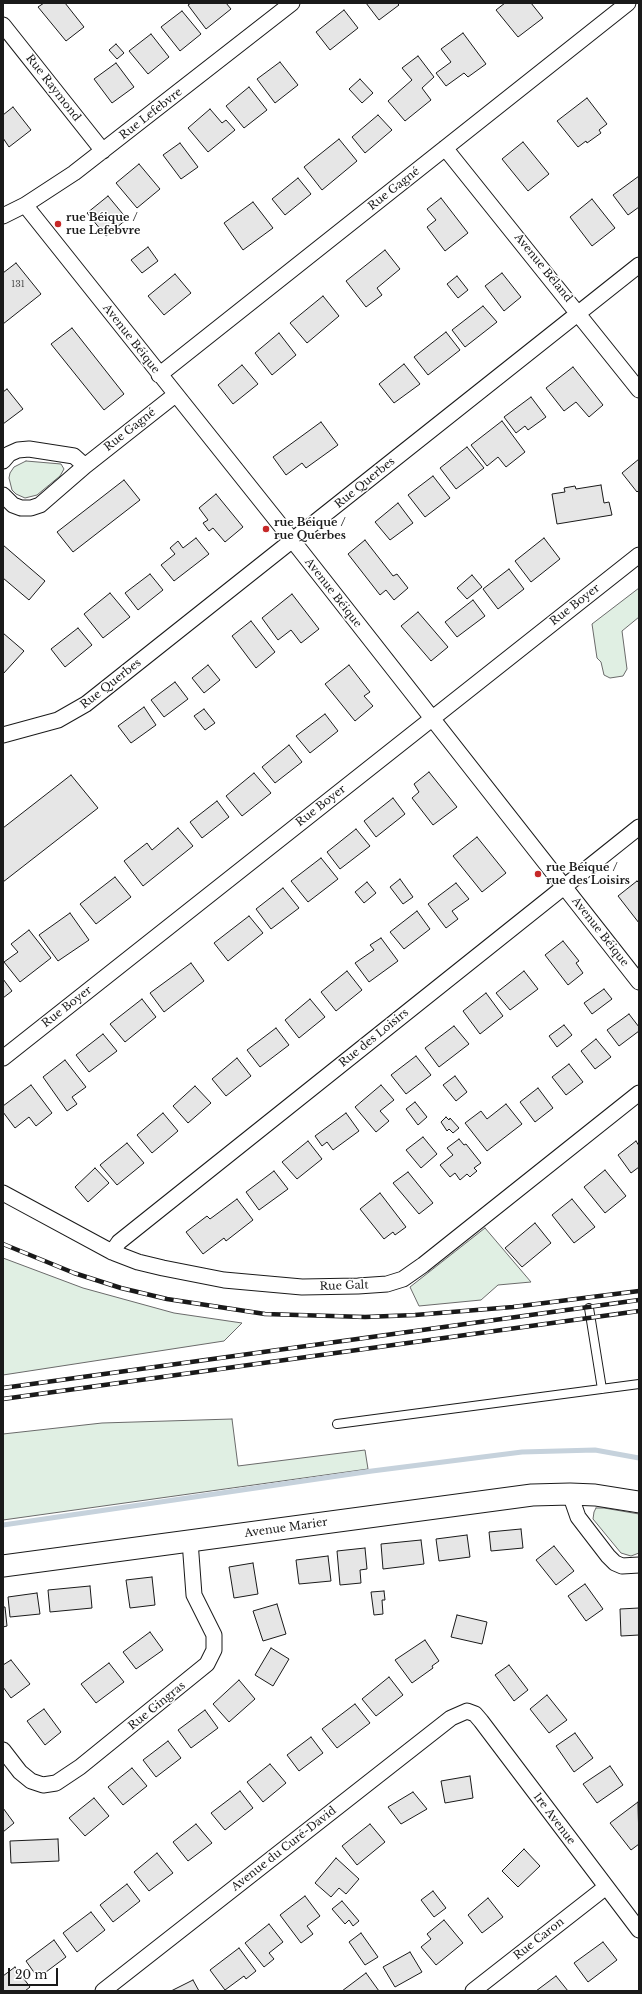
<!DOCTYPE html>
<html>
<head>
<meta charset="utf-8">
<style>
  body { margin:0 }
  #map { position:relative; width:642px; height:1994px; overflow:hidden; background:#fff; font-family:"Libre Baskerville",serif }
  canvas { display:block }
  .frame { position:absolute; inset:0; border:4px solid #1a1a1a; pointer-events:none }
  .scale { position:absolute; left:8px; top:1968px; width:50px; height:18px; box-sizing:border-box; border:2px solid #1a1a1a; border-top:0; padding-left:5px; font-size:12px; line-height:14px; white-space:nowrap; color:#1a1a1a; -webkit-text-stroke:3px #fff; paint-order:stroke }
</style>
</head>
<body>
<div id="map">
<canvas width="642" height="1994"></canvas>
<div class="frame"></div>
<div class="scale">20 m</div>
</div>
<script>
const context = document.querySelector('canvas').getContext('2d');
context.lineJoin = 'round';
function paint(path, color) { context.fillStyle = color; context.fill(path, 'evenodd'); }
const shape = rows => new Path2D(rows.map(r => 'M' + r).join(''));
function trace(path, color, width, dash) { context.strokeStyle = color; context.lineWidth = width; context.lineCap = dash ? 'butt' : 'round'; context.setLineDash(dash || []); context.stroke(path); }
function drawText(font, color, halo, rows, align = 'center') {
  context.font = font + ' "Libre Baskerville",serif'; context.lineWidth = 3; context.setLineDash([]); context.textBaseline = 'middle'; context.strokeStyle = halo; context.fillStyle = color; for (const [text, x, y, turn = 0] of rows) {
    context.save(); context.translate(x, y); context.rotate((+turn || 0) * Math.PI / 180); context.textAlign = isNaN(turn) ? turn : align; if (halo) context.strokeText(text, 0, 0); context.fillText(text, 0, 0); context.restore();
  }
}
const green = shape([
  [26,461,61,464,64,469,60,476,37,495,25,498,16,494,12,490,9,478,10,473,14,467,26,461],
  [639,588,639,617,622,631,627,669,623,676,610,678,604,675,601,662,597,658,592,624,639,588],
  [485,1228,531,1282,498,1285,481,1300,419,1306,410,1287,485,1228],
  [3,1258,83,1288,174,1313,242,1323,224,1341,3,1375,3,1258],
  [232,1419,238,1466,365,1450,368,1469,3,1520,3,1434,102,1423,232,1419],
  [596,1508,604,1508,639,1514,639,1553,631,1556,621,1553,593,1519,594,1512,596,1508]
]);
const stream = shape([
  [3,1525,372,1471,522,1452,595,1450,639,1458]
]);
const building = shape([
  [44,3,65,3,84,27,66,41,38,7,44,3],
  [191,3,226,3,231,9,206,29,188,5,191,3],
  [366,3,397,3,399,5,379,20,366,3],
  [505,3,531,3,543,18,518,37,496,10,505,3],
  [344,10,358,28,330,50,316,32,344,10],
  [182,11,201,34,180,51,161,27,182,11],
  [463,33,486,64,468,77,464,73,446,86,436,73,451,62,441,49,463,33],
  [151,34,169,57,148,74,129,51,151,34],
  [116,44,124,53,117,59,109,50,116,44],
  [418,56,434,77,422,88,431,100,405,121,388,101,412,80,402,68,418,56],
  [280,62,298,85,275,103,257,79,280,62],
  [116,63,134,87,112,103,94,79,116,63],
  [360,79,373,93,362,103,349,89,360,79],
  [249,87,267,110,244,128,226,106,249,87],
  [587,98,607,124,599,130,601,133,587,143,586,141,578,147,557,121,587,98],
  [13,107,31,130,9,147,3,138,3,115,13,107],
  [210,109,222,123,226,120,235,130,208,152,188,128,210,109],
  [378,115,392,130,365,153,352,137,378,115],
  [339,139,357,161,322,190,304,167,339,139],
  [523,142,549,174,528,191,502,159,523,142],
  [180,143,198,167,181,179,163,155,180,143],
  [139,164,160,189,137,208,116,183,139,164],
  [639,176,639,207,628,215,613,195,639,176],
  [298,178,311,194,285,215,272,199,298,178],
  [108,196,127,219,106,236,87,213,108,196],
  [441,198,468,233,445,251,427,227,436,220,427,209,441,198],
  [592,199,615,228,592,246,570,217,592,199],
  [253,202,273,228,243,250,224,223,253,202],
  [148,247,158,261,142,273,131,260,148,247],
  [385,250,400,269,377,288,382,295,366,307,346,281,385,250],
  [16,263,41,294,3,324,3,273,16,263],
  [502,273,521,297,504,311,485,286,502,273],
  [175,274,191,293,164,315,148,296,175,274],
  [457,276,468,290,458,298,447,284,457,276],
  [323,296,339,316,307,343,290,323,323,296],
  [483,306,497,322,465,347,452,330,483,306],
  [72,328,124,394,104,410,51,344,72,328],
  [446,332,460,350,428,375,414,357,446,332],
  [279,333,296,355,272,375,255,353,279,333],
  [404,364,420,384,394,403,379,384,404,364],
  [242,365,258,384,233,404,218,385,242,365],
  [573,367,603,405,589,417,576,402,564,411,546,388,573,367],
  [7,389,23,409,3,424,3,392,7,389],
  [531,397,546,417,528,430,525,426,516,433,504,417,531,397],
  [502,421,525,452,506,467,498,457,487,466,471,445,502,421],
  [321,422,338,445,306,468,302,463,286,475,273,457,321,422],
  [467,447,484,468,456,489,440,468,467,447],
  [639,459,639,490,637,492,622,473,639,459],
  [433,476,450,498,425,517,408,495,433,476],
  [124,480,140,500,73,552,57,532,124,480],
  [601,485,604,503,609,502,612,515,557,524,552,494,565,492,564,488,575,486,576,489,601,485],
  [216,494,243,527,225,542,213,528,209,531,203,523,208,520,199,508,216,494],
  [398,503,413,523,390,540,375,522,398,503],
  [196,538,209,554,174,581,161,565,175,554,170,548,178,541,183,548,196,538],
  [544,538,560,559,531,582,515,561,544,538],
  [365,540,393,576,397,574,408,588,394,600,386,590,380,595,348,554,365,540],
  [3,545,45,581,29,600,3,578,3,545],
  [509,569,524,589,498,609,483,589,509,569],
  [150,574,163,590,138,610,125,593,150,574],
  [472,575,482,587,467,599,457,588,472,575],
  [110,593,130,617,103,638,84,614,110,593],
  [292,594,319,629,301,643,291,630,278,640,262,618,292,594],
  [473,600,485,616,457,637,445,622,473,600],
  [418,612,448,647,431,661,401,626,418,612],
  [251,621,275,652,256,668,232,636,251,621],
  [78,628,92,645,65,667,51,649,78,628],
  [3,633,24,651,3,674,3,633],
  [208,665,220,680,204,693,192,678,208,665],
  [349,665,370,692,364,696,373,706,355,721,325,684,349,665],
  [175,682,188,699,164,717,151,700,175,682],
  [144,707,156,725,131,743,118,726,144,707],
  [204,709,215,723,205,730,194,716,204,709],
  [325,714,338,731,310,753,296,736,325,714],
  [289,745,302,762,275,783,262,767,289,745],
  [429,772,457,807,433,825,412,798,419,792,414,784,429,772],
  [254,773,271,793,242,816,226,796,254,773],
  [71,775,98,808,3,882,3,828,71,775],
  [393,798,405,814,376,837,364,821,393,798],
  [217,801,229,817,202,838,190,822,217,801],
  [178,828,193,846,143,886,124,861,147,843,152,850,178,828],
  [356,829,370,846,340,869,327,852,356,829],
  [477,837,506,873,482,892,453,856,477,837],
  [321,858,338,879,308,902,291,881,321,858],
  [115,877,131,897,96,924,80,904,115,877],
  [400,879,413,897,403,904,390,887,400,879],
  [637,881,639,883,639,923,618,896,637,881],
  [367,882,376,893,364,903,355,892,367,882],
  [456,883,469,899,452,911,458,919,446,928,428,904,456,883],
  [283,888,299,908,271,929,256,909,283,888],
  [417,911,430,929,404,949,390,932,417,911],
  [70,913,89,940,58,961,39,935,70,913],
  [249,916,263,933,228,961,214,943,249,916],
  [29,930,51,958,20,982,4,962,18,952,11,944,29,930],
  [381,938,398,961,369,982,355,963,374,950,370,945,381,938],
  [563,941,579,961,576,963,583,973,568,985,545,955,563,941],
  [191,963,204,981,164,1012,150,993,191,963],
  [347,971,362,990,336,1011,321,992,347,971],
  [524,971,538,989,510,1010,496,993,524,971],
  [3,979,12,991,3,998,3,979],
  [604,989,612,999,592,1014,584,1003,604,989],
  [486,993,503,1016,480,1034,463,1011,486,993],
  [142,999,156,1017,125,1042,110,1024,142,999],
  [310,999,325,1017,299,1038,285,1020,310,999],
  [629,1014,639,1027,639,1031,619,1046,607,1030,629,1014],
  [564,1025,572,1035,557,1047,549,1036,564,1025],
  [454,1026,469,1044,439,1067,425,1048,454,1026],
  [276,1028,289,1045,260,1067,247,1050,276,1028],
  [103,1034,117,1051,89,1072,76,1055,103,1034],
  [596,1039,611,1057,595,1069,581,1051,596,1039],
  [416,1056,431,1075,406,1094,391,1075,416,1056],
  [237,1058,251,1076,226,1096,212,1079,237,1058],
  [65,1060,86,1087,72,1097,77,1104,67,1111,43,1077,65,1060],
  [569,1064,583,1082,566,1095,552,1077,569,1064],
  [455,1076,467,1092,456,1101,443,1085,455,1076],
  [31,1085,52,1113,36,1126,29,1117,15,1128,3,1112,3,1106,31,1085],
  [381,1085,394,1100,380,1111,389,1121,376,1132,355,1107,381,1085],
  [195,1086,211,1103,188,1123,173,1106,195,1086],
  [538,1088,553,1108,535,1122,520,1102,538,1088],
  [415,1102,427,1117,418,1125,406,1109,415,1102],
  [506,1104,522,1124,487,1151,465,1123,481,1111,487,1119,506,1104],
  [163,1113,178,1131,152,1153,137,1135,163,1113],
  [346,1113,359,1131,333,1150,327,1142,322,1146,315,1136,346,1113],
  [446,1117,449,1120,450,1118,459,1128,453,1133,449,1129,447,1131,441,1122,446,1117],
  [423,1137,437,1154,421,1168,406,1150,423,1137],
  [459,1139,464,1145,466,1144,481,1163,474,1168,477,1171,472,1175,470,1177,467,1174,460,1180,455,1173,450,1177,440,1165,453,1155,447,1148,459,1139],
  [308,1141,322,1159,297,1179,282,1162,308,1141],
  [636,1141,639,1146,639,1167,631,1173,618,1155,636,1141],
  [127,1143,144,1163,117,1185,100,1165,127,1143],
  [95,1168,109,1183,88,1202,75,1187,95,1168],
  [605,1170,626,1196,605,1213,584,1187,605,1170],
  [274,1171,288,1189,259,1210,246,1192,274,1171],
  [408,1172,433,1203,419,1214,393,1183,408,1172],
  [380,1193,406,1227,395,1235,393,1232,384,1239,360,1209,380,1193],
  [237,1199,253,1220,226,1241,224,1238,203,1254,186,1232,207,1216,210,1219,237,1199],
  [572,1199,595,1227,574,1243,552,1215,572,1199],
  [535,1223,551,1243,522,1267,505,1248,535,1223],
  [521,1529,523,1548,491,1551,489,1532,521,1529],
  [467,1535,470,1557,439,1561,436,1539,467,1535],
  [421,1540,424,1564,383,1569,381,1544,421,1540],
  [554,1546,574,1571,556,1585,536,1560,554,1546],
  [365,1548,367,1569,360,1570,361,1583,340,1585,337,1551,365,1548],
  [328,1556,331,1581,299,1584,296,1560,328,1556],
  [253,1563,258,1594,234,1598,229,1567,253,1563],
  [152,1577,155,1605,130,1608,126,1580,152,1577],
  [585,1584,603,1609,586,1621,568,1596,585,1584],
  [90,1586,92,1608,50,1612,48,1590,90,1586],
  [384,1591,385,1600,382,1600,383,1614,374,1615,371,1592,384,1591],
  [37,1593,40,1614,10,1617,8,1597,37,1593],
  [277,1604,286,1634,263,1641,253,1611,277,1604],
  [3,1607,5,1607,7,1626,3,1627,3,1607],
  [639,1608,639,1635,621,1636,620,1609,639,1608],
  [457,1615,487,1622,482,1644,451,1637,457,1615],
  [150,1632,163,1650,136,1669,123,1652,150,1632],
  [425,1640,439,1661,432,1666,433,1668,412,1683,395,1660,425,1640],
  [271,1648,289,1659,273,1686,255,1675,271,1648],
  [11,1660,30,1684,11,1698,3,1687,3,1665,11,1660],
  [109,1663,124,1682,96,1703,81,1684,109,1663],
  [509,1665,528,1690,514,1701,495,1675,509,1665],
  [389,1677,403,1695,376,1716,362,1699,389,1677],
  [239,1680,255,1699,229,1722,213,1704,239,1680],
  [547,1695,567,1720,549,1733,530,1709,547,1695],
  [355,1704,370,1723,337,1748,322,1729,355,1704],
  [44,1709,61,1732,45,1745,27,1721,44,1709],
  [205,1710,218,1728,191,1748,178,1730,205,1710],
  [575,1733,593,1758,574,1772,556,1746,575,1733],
  [311,1737,323,1753,299,1771,287,1755,311,1737],
  [168,1741,181,1758,156,1777,143,1760,168,1741],
  [270,1764,286,1783,263,1802,247,1782,270,1764],
  [610,1766,623,1785,597,1803,583,1784,610,1766],
  [132,1768,147,1786,123,1805,108,1787,132,1768],
  [470,1776,473,1798,445,1803,441,1781,470,1776],
  [240,1791,253,1808,225,1830,211,1813,240,1791],
  [413,1792,427,1809,401,1824,388,1807,413,1792],
  [94,1798,109,1816,85,1836,69,1818,94,1798],
  [638,1802,639,1844,631,1850,610,1823,638,1802],
  [3,1808,14,1823,3,1832,3,1808],
  [196,1824,212,1843,188,1861,173,1842,196,1824],
  [370,1824,385,1842,357,1865,342,1846,370,1824],
  [58,1839,59,1861,11,1863,10,1841,58,1839],
  [524,1849,540,1866,518,1887,502,1871,524,1849],
  [157,1853,173,1873,149,1891,134,1872,157,1853],
  [336,1858,359,1879,346,1894,339,1888,331,1897,315,1883,336,1858],
  [127,1884,140,1901,113,1922,100,1905,127,1884],
  [433,1891,446,1908,434,1917,421,1900,433,1891],
  [305,1896,320,1916,307,1926,313,1934,301,1943,280,1915,305,1896],
  [488,1898,503,1917,482,1933,468,1915,488,1898],
  [342,1901,359,1921,353,1926,349,1920,345,1924,332,1909,342,1901],
  [91,1912,105,1930,77,1952,63,1933,91,1912],
  [444,1920,463,1943,436,1965,421,1947,431,1939,427,1934,444,1920],
  [269,1924,283,1942,269,1953,274,1959,264,1967,245,1943,269,1924],
  [361,1933,378,1957,365,1965,349,1942,361,1933],
  [54,1940,66,1957,38,1978,26,1961,54,1940],
  [603,1942,617,1960,588,1982,574,1963,603,1942],
  [239,1948,256,1971,246,1979,244,1976,225,1990,210,1970,239,1948],
  [410,1952,422,1972,395,1987,383,1967,410,1952],
  [15,1967,30,1987,25,1991,3,1991,3,1976,15,1967],
  [366,1973,379,1991,342,1991,366,1973],
  [556,1976,568,1991,536,1991,556,1976],
  [193,1980,199,1991,171,1991,193,1980]
]);
const lane = shape([
  [589,1308,602,1389],
  [337,1424,639,1384]
]);
const street = shape([
  [3,25,103,151],
  [445,148,639,390],
  [25,205,293,541,639,982],
  [3,216,25,205,74,173,292,3],
  [159,375,628,3],
  [3,461,9,454,18,450,29,449,74,456,85,466],
  [3,495,13,505,21,508,31,508,40,505,85,466,175,395],
  [3,735,58,720,86,704,639,265],
  [3,1058,639,555],
  [3,1193,112,1252,138,1262,163,1268,224,1280,302,1287,358,1286,387,1284,403,1279,423,1265,639,1093],
  [112,1252,119,1242,639,827],
  [570,1494,578,1517,608,1556,615,1563,622,1566,639,1565],
  [3,1750,20,1772,31,1781,43,1785,56,1783,80,1767,207,1664,214,1650,214,1635,194,1595,190,1541],
  [103,1991,451,1718,467,1711,475,1714,481,1721,639,1930],
  [473,1991,606,1887]
]);
const secondary = shape([
  [3,1566,532,1495,570,1494,595,1495,639,1502]
]);
const rail = shape([
  [3,1244,74,1273,121,1288,167,1299,265,1314,365,1317,415,1315,513,1307,639,1291],
  [3,1388,639,1300],
  [3,1399,639,1311]
]);
const markers = [
  [58,224,4,"#c62828"],
  [266,529,4,"#c62828"],
  [538,874,4,"#c62828"]
];
const numberNames = [
  ["131",18,284]
];
const streetNames = [
  ["Rue Raymond",53,88,52],
  ["Rue Lefebvre",151,114,-38],
  ["Rue Gagné",394,189,-38],
  ["Avenue Béland",543,268,51],
  ["Avenue Béique",131,339,52],
  ["Rue Gagné",130,430,-38],
  ["Rue Querbes",365,483,-39],
  ["Avenue Béique",333,593,52],
  ["Rue Boyer",575,605,-38],
  ["Rue Querbes",111,684,-38],
  ["Rue Boyer",321,806,-38],
  ["Avenue Béique",600,932,52],
  ["Rue Boyer",67,1007,-38],
  ["Rue des Loisirs",374,1038,-39],
  ["Rue Galt",344,1286,-2],
  ["Avenue Marier",286,1528,-8],
  ["Rue Gingras",157,1706,-39],
  ["1re Avenue",554,1819,53],
  ["Avenue du Curé-David",284,1849,-38],
  ["Rue Caron",539,1939,-38]
];
const poiNames = [
  ["rue Béique /",66,218],
  ["rue Lefebvre",66,231],
  ["rue Béique /",274,523],
  ["rue Querbes",274,536],
  ["rue Béique /",546,868],
  ["rue des Loisirs",546,881]
];
paint(green, '#e0efe3');
trace(green, '#6a6a6a', 1);
trace(stream, '#c6d2dc', 5);
paint(building, '#e6e6e6');
trace(building, '#1a1a1a', 1);
trace(lane, '#1a1a1a', 10);
trace(street, '#1a1a1a', 17);
trace(secondary, '#1a1a1a', 23);
trace(lane, '#fff', 8);
trace(street, '#fff', 15);
trace(secondary, '#fff', 21);
trace(rail, '#1a1a1a', 4.5);
trace(rail, '#fff', 3, [9]);
for (const [x, y, r, color] of markers) { const dot = new Path2D(); dot.arc(x, y, r, 0, 2 * Math.PI); context.fillStyle = color; context.fill(dot); trace(dot, '#fff', 1.5); }
drawText('9px', '#4d4d4d', null, numberNames);
drawText('11px', '#1a1a1a', '#fff', streetNames);
drawText('bold 11px', '#1a1a1a', '#fff', poiNames, 'left');
</script>
</body>
</html>
